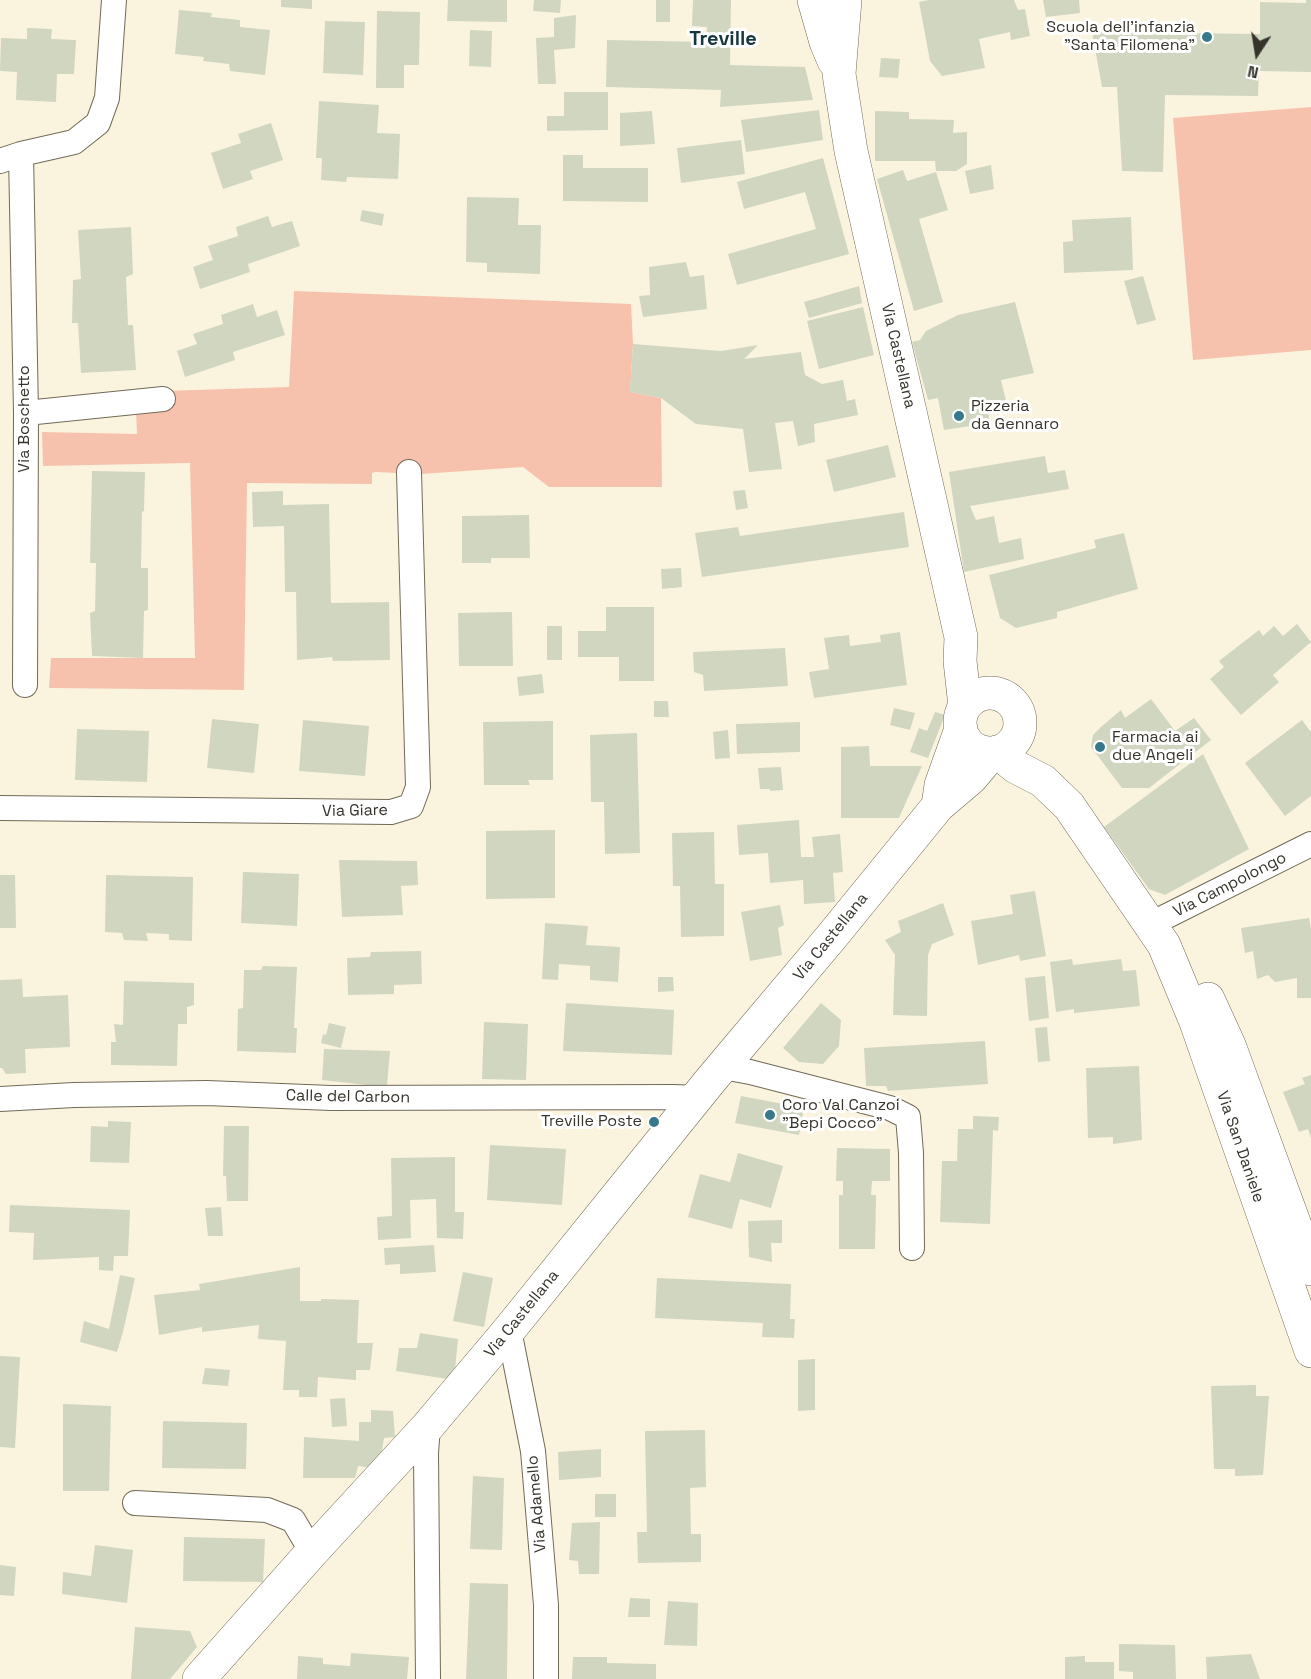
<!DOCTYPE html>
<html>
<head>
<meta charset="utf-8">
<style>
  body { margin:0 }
  #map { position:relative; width:1311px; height:1679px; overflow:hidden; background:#faf4de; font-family:"Space Grotesk",sans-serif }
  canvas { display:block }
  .north { position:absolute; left:1227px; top:24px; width:60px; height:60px; -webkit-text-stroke:4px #fff; paint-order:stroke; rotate:192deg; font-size:16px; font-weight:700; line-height:24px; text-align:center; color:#37342c }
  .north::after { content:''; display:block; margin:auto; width:21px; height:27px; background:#37342c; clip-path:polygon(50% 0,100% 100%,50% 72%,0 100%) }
</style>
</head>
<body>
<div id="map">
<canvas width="1311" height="1679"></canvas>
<div class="north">N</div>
</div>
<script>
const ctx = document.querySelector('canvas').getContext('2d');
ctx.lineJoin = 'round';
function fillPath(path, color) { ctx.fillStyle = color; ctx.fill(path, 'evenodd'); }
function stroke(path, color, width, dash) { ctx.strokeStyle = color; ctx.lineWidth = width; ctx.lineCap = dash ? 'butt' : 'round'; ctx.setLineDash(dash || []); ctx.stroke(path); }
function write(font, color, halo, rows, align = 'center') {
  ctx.font = font + ' "Space Grotesk",sans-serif'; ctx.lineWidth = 6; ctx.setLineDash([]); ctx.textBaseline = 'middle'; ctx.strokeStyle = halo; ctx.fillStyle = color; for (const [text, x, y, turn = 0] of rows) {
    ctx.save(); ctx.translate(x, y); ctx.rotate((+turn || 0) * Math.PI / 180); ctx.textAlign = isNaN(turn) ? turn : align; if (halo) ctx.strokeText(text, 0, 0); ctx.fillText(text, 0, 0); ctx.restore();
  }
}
const green = new Path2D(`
  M 1311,107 L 1311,350 L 1193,360 L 1173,118 Z
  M 294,291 L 631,304 L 633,344 L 630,392 L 661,398 L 662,487 L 549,487 L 523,467 L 421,474 L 375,472 L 372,473 L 372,484 L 247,483 L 244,690 L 49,688 L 51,658 L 195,658 L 190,463 L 43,466 L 42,432 L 137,434 L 136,409 L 164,391 L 289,387 Z`);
const building = new Path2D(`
  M 281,0 L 312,0 L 312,9 L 281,7 Z
  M 448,0 L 507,0 L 507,22 L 447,21 Z
  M 534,0 L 561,0 L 560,13 L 533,11 Z
  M 656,0 L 670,0 L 670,22 L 656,22 Z
  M 693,0 L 731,0 L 730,65 L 805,67 L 813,100 L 720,107 L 721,90 L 606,87 L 607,40 L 706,42 L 707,27 L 692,26 Z
  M 929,0 L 1014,0 L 1018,10 L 1025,9 L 1030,36 L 1011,40 L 1010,32 L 979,39 L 985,68 L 942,76 L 930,61 L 919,2 Z
  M 1043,0 L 1079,0 L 1080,13 L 1046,17 Z
  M 1306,0 L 1311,0 L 1311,72 L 1259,71 L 1258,96 L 1165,95 L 1163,172 L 1122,171 L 1117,87 L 1102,87 L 1092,32 L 1260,34 L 1260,2 L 1306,3 Z
  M 179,10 L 212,13 L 211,17 L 240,20 L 240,27 L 270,30 L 265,75 L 230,71 L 229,64 L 203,61 L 204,57 L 175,54 Z
  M 377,11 L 420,12 L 419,65 L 404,65 L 404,88 L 376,88 Z
  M 576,15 L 575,48 L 554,50 L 556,84 L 538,84 L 536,38 L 554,37 L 554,18 Z
  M 325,21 L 365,22 L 363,75 L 323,73 Z
  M 27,28 L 52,29 L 51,39 L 76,40 L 74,74 L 57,74 L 56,102 L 16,100 L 17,72 L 0,71 L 1,38 L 27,39 Z
  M 470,30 L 492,31 L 491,67 L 469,66 Z
  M 881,58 L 900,59 L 898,78 L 879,77 Z
  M 564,92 L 608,92 L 608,130 L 547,131 L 547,116 L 564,116 Z
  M 319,101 L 379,105 L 377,133 L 400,134 L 398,179 L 347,177 L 346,182 L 321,180 L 322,158 L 316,158 Z
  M 819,110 L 823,140 L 746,152 L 741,120 Z
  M 652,111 L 655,144 L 620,146 L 620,113 Z
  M 875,111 L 909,112 L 909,119 L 954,120 L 953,133 L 967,132 L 967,164 L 956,171 L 936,171 L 935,161 L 875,161 Z
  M 271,123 L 283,160 L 250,171 L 253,179 L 223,189 L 211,153 L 241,143 L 238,134 Z
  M 741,140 L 745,174 L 681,183 L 677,148 Z
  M 563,155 L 583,155 L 583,168 L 648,168 L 648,202 L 563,201 Z
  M 823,158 L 849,254 L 737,285 L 728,254 L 816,229 L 805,192 L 744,209 L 737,182 Z
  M 991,165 L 994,189 L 970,194 L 965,171 Z
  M 903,170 L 907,181 L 936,172 L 948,210 L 919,219 L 943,302 L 914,311 L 877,179 Z
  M 467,197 L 519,198 L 518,225 L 541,225 L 540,274 L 487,272 L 487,263 L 466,262 Z
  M 362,210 L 384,214 L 382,226 L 360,221 Z
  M 268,216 L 272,227 L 292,221 L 300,246 L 248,264 L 250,272 L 200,289 L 193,267 L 213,260 L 208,246 L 238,236 L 236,227 Z
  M 1131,217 L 1133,270 L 1064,273 L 1063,242 L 1073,241 L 1072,220 Z
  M 131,227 L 133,274 L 126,277 L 128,325 L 133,325 L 136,370 L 81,373 L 78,323 L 72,323 L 73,280 L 81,279 L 78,230 Z
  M 686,262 L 690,277 L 704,275 L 707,309 L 643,317 L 639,296 L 650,295 L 649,267 Z
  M 1143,276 L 1156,320 L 1137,325 L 1124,281 Z
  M 859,286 L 862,303 L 809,318 L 804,302 Z
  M 1015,302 L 1034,373 L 1001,380 L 1008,409 L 988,412 L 990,423 L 944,430 L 938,398 L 928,400 L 912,342 L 920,340 L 926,331 L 958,315 Z
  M 253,304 L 257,317 L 277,310 L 285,335 L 233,352 L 235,360 L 185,377 L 177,351 L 197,344 L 193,334 L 223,324 L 221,315 Z
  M 863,307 L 874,355 L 819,369 L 807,321 Z
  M 633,344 L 721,351 L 758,345 L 744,359 L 801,352 L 805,375 L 822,384 L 843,380 L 847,401 L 855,399 L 858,415 L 814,424 L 815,442 L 798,446 L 793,421 L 775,423 L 782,469 L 749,472 L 743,429 L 696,424 L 661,398 L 630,392 Z
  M 888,445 L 896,477 L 834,492 L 826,460 Z
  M 1045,456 L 1048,473 L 1065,470 L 1069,489 L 970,506 L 976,520 L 994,516 L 999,543 L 1021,538 L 1024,559 L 964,572 L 949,472 Z
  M 92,471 L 145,472 L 144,511 L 142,512 L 141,568 L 148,568 L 148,610 L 144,611 L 143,658 L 92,656 L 90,613 L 95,611 L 96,563 L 90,563 Z
  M 745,490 L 748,508 L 736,510 L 733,491 Z
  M 283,491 L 283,505 L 329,504 L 331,603 L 389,602 L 390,660 L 333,661 L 332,657 L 297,660 L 296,592 L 285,592 L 284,526 L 253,527 L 252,492 Z
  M 904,512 L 909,547 L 702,577 L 695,533 L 738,527 L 740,536 Z
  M 529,515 L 530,558 L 491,558 L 491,563 L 462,563 L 462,516 Z
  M 1124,533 L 1138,589 L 1057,612 L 1057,618 L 1016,628 L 1000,618 L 989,575 L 1096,548 L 1094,540 Z
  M 681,568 L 682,587 L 662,589 L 661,569 Z
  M 606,607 L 654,607 L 654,681 L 619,681 L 619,657 L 578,657 L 578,631 L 606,631 Z
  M 512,612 L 513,666 L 459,666 L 458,613 Z
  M 1297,624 L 1311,642 L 1273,675 L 1279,682 L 1241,715 L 1210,679 L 1224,667 L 1219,661 L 1259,630 L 1263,636 L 1274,626 L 1283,636 Z
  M 547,626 L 562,626 L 562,660 L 547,660 Z
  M 900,632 L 907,685 L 814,698 L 809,672 L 829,669 L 824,638 L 849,635 L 850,646 L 881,642 L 880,635 Z
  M 785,648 L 788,686 L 704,691 L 703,675 L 694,672 L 693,652 Z
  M 542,674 L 544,693 L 519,696 L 517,677 Z
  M 1151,699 L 1175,731 L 1194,718 L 1211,740 L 1149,788 L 1122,788 L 1091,747 L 1093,735 L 1101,727 L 1121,710 L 1125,718 Z
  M 654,701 L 668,701 L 669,717 L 654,717 Z
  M 894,708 L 915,713 L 910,730 L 890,725 Z
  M 935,712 L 945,715 L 928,758 L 910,752 L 919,728 L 927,731 Z
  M 212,719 L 259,724 L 254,773 L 207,768 Z
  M 303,720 L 369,726 L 365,776 L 299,771 Z
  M 1302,720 L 1311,732 L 1311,796 L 1285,816 L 1245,763 Z
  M 553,721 L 553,780 L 528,780 L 530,785 L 484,785 L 483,722 Z
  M 800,722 L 800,752 L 737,754 L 736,724 Z
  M 77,729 L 149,731 L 147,782 L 75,780 Z
  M 728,730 L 730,758 L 715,759 L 713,732 Z
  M 637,733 L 640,853 L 605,854 L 604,802 L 591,802 L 590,735 Z
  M 869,746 L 870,766 L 922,766 L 899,818 L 841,818 L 841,747 Z
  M 1203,754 L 1249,849 L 1165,895 L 1149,889 L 1104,827 Z
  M 781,767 L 783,790 L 770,791 L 770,789 L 760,789 L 758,768 Z
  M 799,820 L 801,857 L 814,857 L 812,837 L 840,834 L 843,872 L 833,873 L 835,902 L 804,904 L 803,880 L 770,883 L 768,853 L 739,855 L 737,825 Z
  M 555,830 L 555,898 L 486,899 L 486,831 Z
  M 714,832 L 715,884 L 724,884 L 724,936 L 681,937 L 680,886 L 673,886 L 672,833 Z
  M 339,860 L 417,861 L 418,885 L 401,886 L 403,915 L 342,917 Z
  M 243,872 L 299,874 L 297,926 L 241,923 Z
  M 0,875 L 15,875 L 16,928 L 0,928 Z
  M 106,875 L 193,877 L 192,941 L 169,940 L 169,934 L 146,933 L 148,941 L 124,940 L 122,933 L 105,932 Z
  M 1035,891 L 1046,956 L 1020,961 L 1019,955 L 978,965 L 971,921 L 1013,914 L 1010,895 Z
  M 943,903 L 954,935 L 932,944 L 928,955 L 927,1016 L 893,1015 L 895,955 L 885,940 L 901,932 L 898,921 Z
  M 780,905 L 784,925 L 778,928 L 782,955 L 750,961 L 741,912 Z
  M 1309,918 L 1311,929 L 1311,998 L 1297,998 L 1297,978 L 1275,982 L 1268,975 L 1257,979 L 1253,951 L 1245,953 L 1241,928 Z
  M 545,923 L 588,926 L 586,945 L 620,947 L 618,982 L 590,980 L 590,966 L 559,964 L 558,980 L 542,979 Z
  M 421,951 L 422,984 L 394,985 L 394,994 L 348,995 L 347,958 L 370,957 L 371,952 Z
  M 1072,959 L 1073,965 L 1121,959 L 1123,971 L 1136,970 L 1140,1006 L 1074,1013 L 1074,1009 L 1056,1012 L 1050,962 Z
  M 263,966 L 297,967 L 294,1028 L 297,1028 L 296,1053 L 237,1051 L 238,1009 L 243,1008 L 244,970 L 261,970 Z
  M 1045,976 L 1049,1018 L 1029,1021 L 1025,978 Z
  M 658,977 L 673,977 L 674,991 L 658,992 Z
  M 22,979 L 23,997 L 68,995 L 70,1047 L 25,1049 L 26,1073 L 6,1074 L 2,1068 L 0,1068 L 0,980 Z
  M 124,981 L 194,983 L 194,1005 L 187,1007 L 187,1024 L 178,1024 L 177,1066 L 111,1065 L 111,1042 L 116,1042 L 114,1024 L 123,1025 Z
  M 566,1003 L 674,1010 L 672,1055 L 563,1051 Z
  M 821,1003 L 841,1020 L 839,1046 L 823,1064 L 799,1062 L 783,1048 Z
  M 484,1022 L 528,1024 L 526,1080 L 482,1079 Z
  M 329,1023 L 346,1027 L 341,1048 L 321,1043 L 323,1034 L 326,1035 Z
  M 1047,1027 L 1050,1061 L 1038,1062 L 1035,1028 Z
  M 985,1041 L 988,1084 L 888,1091 L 886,1086 L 866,1086 L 864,1048 Z
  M 324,1049 L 390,1051 L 387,1085 L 367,1085 L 322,1080 Z
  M 1139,1066 L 1142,1140 L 1113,1144 L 1113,1137 L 1088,1138 L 1086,1068 Z
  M 1311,1075 L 1311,1138 L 1308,1129 L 1299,1132 L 1283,1092 L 1305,1084 L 1302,1078 Z
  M 741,1096 L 804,1108 L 799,1135 L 735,1123 Z
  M 973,1116 L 999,1117 L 998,1131 L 993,1130 L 990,1224 L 940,1222 L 942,1161 L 957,1161 L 958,1129 L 973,1129 Z
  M 108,1121 L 131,1122 L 129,1163 L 90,1162 L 91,1126 L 108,1127 Z
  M 224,1126 L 249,1126 L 248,1201 L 227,1201 L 226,1176 L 223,1176 Z
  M 490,1145 L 566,1149 L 562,1205 L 487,1200 Z
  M 837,1148 L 890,1149 L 890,1181 L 872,1181 L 871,1195 L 876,1195 L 875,1249 L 839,1249 L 839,1195 L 843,1195 L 843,1181 L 836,1181 Z
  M 738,1153 L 783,1166 L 771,1208 L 740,1199 L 732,1229 L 688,1217 L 700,1174 L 730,1182 Z
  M 455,1157 L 455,1212 L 464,1212 L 463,1239 L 437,1238 L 436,1199 L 410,1200 L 411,1238 L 378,1240 L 377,1217 L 392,1216 L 391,1158 Z
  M 10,1205 L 130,1210 L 128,1256 L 114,1256 L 113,1271 L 99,1270 L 99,1257 L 33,1260 L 34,1233 L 9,1232 Z
  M 221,1207 L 223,1236 L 208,1236 L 205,1208 Z
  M 782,1220 L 782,1243 L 771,1243 L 772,1262 L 749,1257 L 748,1221 Z
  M 434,1245 L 436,1272 L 400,1274 L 400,1264 L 385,1265 L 384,1248 Z
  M 300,1267 L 300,1301 L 321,1301 L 321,1299 L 359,1300 L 357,1343 L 373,1343 L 370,1370 L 356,1370 L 356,1380 L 318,1377 L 317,1397 L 299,1397 L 299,1390 L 283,1390 L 286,1341 L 258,1339 L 259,1325 L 202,1332 L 202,1327 L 159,1335 L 154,1295 L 200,1290 L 199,1284 Z
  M 463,1272 L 493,1278 L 484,1327 L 453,1321 Z
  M 120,1275 L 135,1278 L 123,1332 L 117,1352 L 80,1342 L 84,1321 L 109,1329 Z
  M 657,1278 L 791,1284 L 790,1319 L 795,1319 L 794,1338 L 762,1337 L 763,1323 L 655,1318 Z
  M 420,1333 L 458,1339 L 454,1380 L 396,1371 L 399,1348 L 417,1348 Z
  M 0,1356 L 20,1357 L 15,1448 L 0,1447 Z
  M 815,1359 L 815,1410 L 798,1411 L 798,1360 Z
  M 205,1368 L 230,1370 L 228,1386 L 202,1384 Z
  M 1256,1385 L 1256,1396 L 1269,1396 L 1263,1475 L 1235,1476 L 1235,1469 L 1214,1469 L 1211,1386 Z
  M 345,1398 L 347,1426 L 332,1427 L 330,1399 Z
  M 63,1404 L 111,1406 L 109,1491 L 63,1491 Z
  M 371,1410 L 393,1411 L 395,1437 L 384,1438 L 379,1469 L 358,1466 L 355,1478 L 303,1478 L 304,1437 L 359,1441 L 359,1422 L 371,1422 Z
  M 163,1421 L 247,1423 L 246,1469 L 162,1468 Z
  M 705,1430 L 706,1487 L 690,1488 L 691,1534 L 701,1534 L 701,1562 L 638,1563 L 637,1532 L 647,1532 L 645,1431 Z
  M 601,1449 L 601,1477 L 559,1480 L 558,1452 Z
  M 473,1476 L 504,1478 L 502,1550 L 470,1549 Z
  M 595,1494 L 616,1494 L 616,1517 L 595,1517 Z
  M 600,1522 L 599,1574 L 579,1574 L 578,1561 L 569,1560 L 572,1523 Z
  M 184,1537 L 265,1539 L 263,1582 L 183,1581 Z
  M 95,1545 L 133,1550 L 127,1603 L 62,1594 L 63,1572 L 91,1576 Z
  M 0,1565 L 16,1567 L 14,1596 L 0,1595 Z
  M 470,1583 L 508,1584 L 507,1679 L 466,1679 Z
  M 630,1598 L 650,1599 L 650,1617 L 628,1617 Z
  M 668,1601 L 698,1603 L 697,1646 L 664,1645 Z
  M 135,1627 L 190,1631 L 197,1647 L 170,1679 L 131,1679 Z
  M 1119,1644 L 1175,1645 L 1176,1679 L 1133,1679 L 1133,1672 L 1119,1671 Z
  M 351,1653 L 409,1657 L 407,1679 L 297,1679 L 298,1656 L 323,1658 L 323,1664 L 350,1666 Z
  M 1251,1654 L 1260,1679 L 1207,1679 L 1206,1657 Z
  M 1085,1656 L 1085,1662 L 1114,1662 L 1114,1679 L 1065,1679 L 1065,1657 Z
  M 573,1657 L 607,1657 L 607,1663 L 656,1664 L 656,1679 L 572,1679 Z`);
const street = new Path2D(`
  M 21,154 L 26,413 L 25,685
  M 0,161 L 21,154 L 74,142 L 98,123 L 107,98 L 114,0
  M 26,413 L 163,399
  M 0,808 L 391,812 L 411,806 L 418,787 L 409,472
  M 1149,925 L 1311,844
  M 723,1067 L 750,1072 L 890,1108 L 908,1117 L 911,1153 L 912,1248
  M 0,1099 L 74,1095 L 207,1093 L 331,1098 L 674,1097 L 696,1098
  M 509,1330 L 533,1451 L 546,1605 L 546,1679
  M 428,1426 L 426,1453 L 428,1679
  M 135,1503 L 267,1510 L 293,1520 L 312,1552`);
const secondary = new Path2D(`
  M 814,0 L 826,42 L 834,61
  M 845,0 L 839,74 L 851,151 L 961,637 L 960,661 L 965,706
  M960 723a30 30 0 1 1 60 0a30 30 0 1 1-60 0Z
  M 997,752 L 1016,767 L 1043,781 L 1069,806 L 1164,945 L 1196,1022 L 1311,1351
  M 938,806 L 941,785 L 961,729
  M 1208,999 L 1229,1045 L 1311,1269
  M 199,1679 L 312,1552 L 428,1426 L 509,1330 L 710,1081 L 833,935 L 938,806 L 971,778 L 992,753`);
const markers = [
  [1207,37,6,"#37798b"],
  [959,416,6,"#37798b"],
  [1100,747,6,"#37798b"],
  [770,1115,6,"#37798b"],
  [654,1122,6,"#37798b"]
];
const poiNames = [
  ["Scuola dell'infanzia",1195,28,"right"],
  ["\"Santa Filomena\"",1195,46,"right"],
  ["Pizzeria",971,407],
  ["da Gennaro",971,425],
  ["Farmacia ai",1112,738],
  ["due Angeli",1112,756],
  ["Coro Val Canzoi",782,1106],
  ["\"Bepi Cocco\"",782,1124],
  ["Treville Poste",642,1122,"right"]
];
const streetNames = [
  ["Via Castellana",898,356,77],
  ["Via Boschetto",25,419,-90],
  ["Via Giare",355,811,-1],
  ["Via Campolongo",1230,885,-27],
  ["Via Castellana",831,937,-51],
  ["Calle del Carbon",348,1097,1],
  ["Via San Daniele",1240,1147,71],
  ["Via Castellana",522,1314,-51],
  ["Via Adamello",537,1504,-95]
];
const quarterNames = [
  ["Treville",723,40]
];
fillPath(green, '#f7c2ad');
fillPath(building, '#d1d6c1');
stroke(street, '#706a58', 26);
stroke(secondary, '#706a58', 34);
stroke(street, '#fff', 24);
stroke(secondary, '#fff', 33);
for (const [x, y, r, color] of markers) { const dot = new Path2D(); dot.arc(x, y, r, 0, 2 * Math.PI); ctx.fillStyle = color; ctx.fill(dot); stroke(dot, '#fff', 2); }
write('16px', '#37342c', '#fff', poiNames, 'left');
write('16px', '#37342c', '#fff', streetNames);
write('bold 20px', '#16363f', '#fff', quarterNames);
</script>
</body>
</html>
